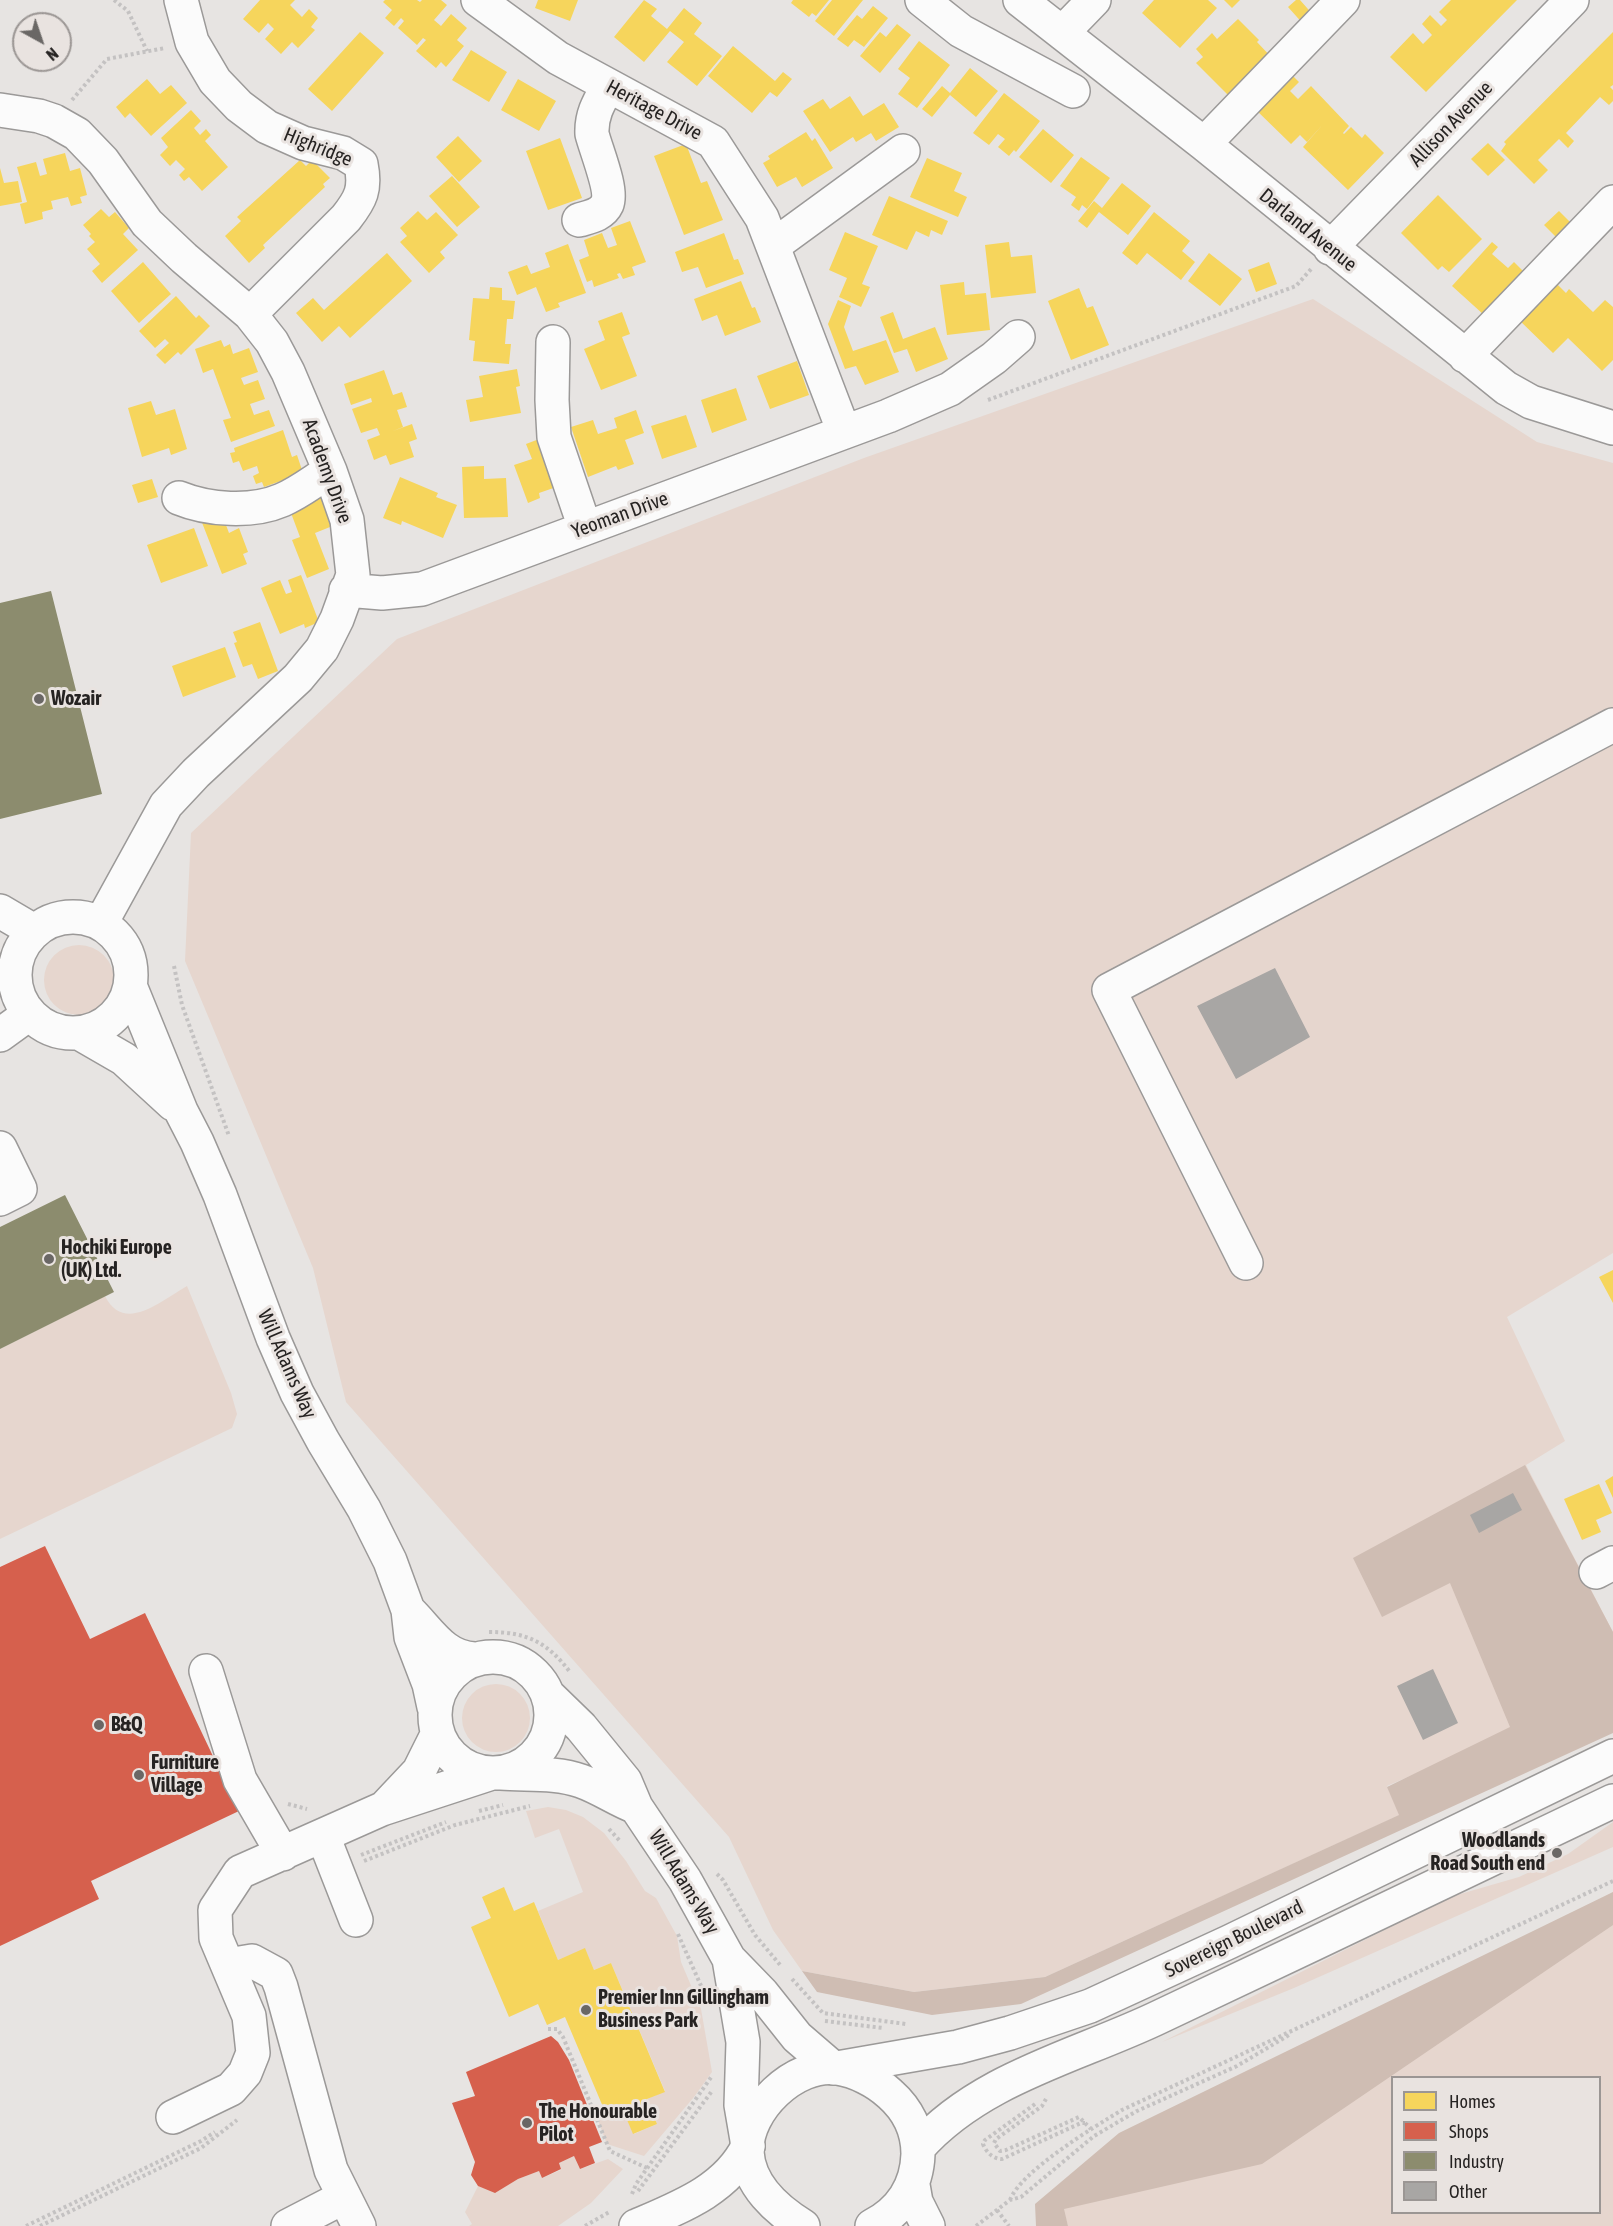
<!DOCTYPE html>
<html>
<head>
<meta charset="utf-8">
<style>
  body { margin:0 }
  #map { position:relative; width:1613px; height:2226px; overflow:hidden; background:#e7e4e2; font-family:"Asap Condensed",sans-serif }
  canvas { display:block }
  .legend { position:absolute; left:1391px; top:2076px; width:210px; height:138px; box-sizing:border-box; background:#e9e3e0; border:2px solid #9b9694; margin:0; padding:8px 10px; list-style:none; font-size:18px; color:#262322 }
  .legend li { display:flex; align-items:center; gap:12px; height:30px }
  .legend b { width:30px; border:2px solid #9b9694 }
  .north { position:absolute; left:12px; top:12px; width:60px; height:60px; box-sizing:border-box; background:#e9e3e0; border:2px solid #9b9694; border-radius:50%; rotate:140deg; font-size:16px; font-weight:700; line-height:24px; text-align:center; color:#262322 }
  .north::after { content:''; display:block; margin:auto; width:21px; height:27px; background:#6a6765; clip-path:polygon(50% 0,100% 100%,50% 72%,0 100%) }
</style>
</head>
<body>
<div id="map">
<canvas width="1613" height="2226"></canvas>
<ul class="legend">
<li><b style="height:16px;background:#f6d55c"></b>Homes</li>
<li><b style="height:16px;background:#d6604d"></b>Shops</li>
<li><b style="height:16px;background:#8c8c6e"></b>Industry</li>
<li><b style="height:16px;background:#a8a6a4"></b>Other</li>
</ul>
<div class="north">N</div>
</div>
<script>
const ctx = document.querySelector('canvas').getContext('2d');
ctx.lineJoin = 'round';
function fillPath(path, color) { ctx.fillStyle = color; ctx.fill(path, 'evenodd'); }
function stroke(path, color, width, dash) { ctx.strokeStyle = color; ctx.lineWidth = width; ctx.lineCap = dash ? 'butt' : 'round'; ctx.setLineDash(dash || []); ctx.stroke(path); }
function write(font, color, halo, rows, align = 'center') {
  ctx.font = font + ' "Asap Condensed",sans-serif'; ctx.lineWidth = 6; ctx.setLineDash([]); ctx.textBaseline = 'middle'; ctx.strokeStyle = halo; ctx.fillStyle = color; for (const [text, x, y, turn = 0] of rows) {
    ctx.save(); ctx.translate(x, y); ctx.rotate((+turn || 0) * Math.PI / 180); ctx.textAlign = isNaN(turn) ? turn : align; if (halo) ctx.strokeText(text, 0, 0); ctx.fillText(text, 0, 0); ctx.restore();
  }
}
const green = new Path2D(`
  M 1313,299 L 1537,442 L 1613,463 L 1613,1253 L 1507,1317 L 1565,1441 L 1526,1465 L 1613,1632 L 1613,1689 L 1387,1786 L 1400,1815 L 1045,1977 L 914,1992 L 802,1971 L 773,1930 L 729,1837 L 346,1402 L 313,1268 L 185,961 L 191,833 L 397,639 L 864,458 Z
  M44 980a35 35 0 1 1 70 0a35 35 0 1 1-70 0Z
  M 187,1286 L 231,1393 L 237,1414 L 232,1428 L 0,1539 L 0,1349 L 105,1296 C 124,1334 161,1301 187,1286 Z
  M462 1718a34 34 0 1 1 68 0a34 34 0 1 1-68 0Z
  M 548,1807 L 566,1810 L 583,1817 L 604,1833 L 626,1861 L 645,1891 L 656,1898 L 677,1936 L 681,1962 L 701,2009 L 712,2072 L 694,2097 L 644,2156 L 607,2144 L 597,2118 L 622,2108 L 634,2134 L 657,2124 L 647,2099 L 665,2091 L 611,1963 L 594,1970 L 585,1949 L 558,1960 L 538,1911 L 583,1892 L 559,1829 L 535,1838 L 526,1811 Z
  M 1613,1822 L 1613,1847 L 1294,1988 L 1162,2042 L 1450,1897 L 1519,1877 L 1568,1854 Z
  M 1613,1892 L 1613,2226 L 1068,2226 L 1063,2209 ZM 1392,2078 L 1600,2078 L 1600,2212 L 1392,2212 Z
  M 574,2156 L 580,2169 L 608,2159 L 623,2169 L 591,2203 L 558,2226 L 469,2226 L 472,2224 L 465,2212 L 478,2186 L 495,2192 L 518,2179 L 539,2171 L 542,2178 L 561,2170 L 559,2163 Z`);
const forest = new Path2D(`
  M 1525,1465 L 1613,1632 L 1613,1733 L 1021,2004 L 932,2015 L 817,1992 L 802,1971 L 914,1992 L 1045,1977 L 1399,1815 L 1387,1787 L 1510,1727 L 1450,1583 L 1382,1617 L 1353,1558 Z
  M 1613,1892 L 1613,1925 L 1262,2164 L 1064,2209 L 1068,2226 L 1036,2226 L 1035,2204 L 1119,2133 Z`);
const homes = new Path2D(`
  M 260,0 L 295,0 L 290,5 L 302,17 L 309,9 L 318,18 L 311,27 L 315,30 L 298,48 L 292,42 L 281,54 L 265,39 L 274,29 L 268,23 L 259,33 L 243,19 Z
  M 385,0 L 417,0 L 420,2 L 422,0 L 441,0 L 447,5 L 434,20 L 441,26 L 451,14 L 467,28 L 457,40 L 464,46 L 446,67 L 441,62 L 436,68 L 416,51 L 426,40 L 423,38 L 417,45 L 398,28 L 404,21 L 401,18 L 394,26 L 385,18 L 392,10 L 383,2 Z
  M 538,0 L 578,0 L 570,21 L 535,8 Z
  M 644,0 L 657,9 L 651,16 L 667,29 L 684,8 L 702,23 L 694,34 L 722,56 L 697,86 L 667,62 L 684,42 L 670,31 L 644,62 L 614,37 Z
  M 793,0 L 829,0 L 816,16 L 812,13 L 809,17 L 791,3 Z
  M 832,0 L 863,0 L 834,36 L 815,21 Z
  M 1154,0 L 1208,0 L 1217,8 L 1180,48 L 1142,13 Z
  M 1224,0 L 1240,0 L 1232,8 Z
  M 1296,0 L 1300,0 L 1315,17 L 1305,26 L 1288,7 Z
  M 1451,0 L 1517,0 L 1426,92 L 1390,57 L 1413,33 L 1423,44 L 1432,35 L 1422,24 L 1430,15 L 1441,26 L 1447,20 L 1439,12 Z
  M 873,6 L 888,18 L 864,47 L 854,40 L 848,47 L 837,39 L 857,15 L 862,19 Z
  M 1238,19 L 1259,40 L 1257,42 L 1274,60 L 1233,100 L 1196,63 L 1203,57 L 1196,49 L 1212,33 L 1217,39 Z
  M 897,24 L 911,35 L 880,73 L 860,56 L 880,32 L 886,37 Z
  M 360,32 L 384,53 L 332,111 L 308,89 Z
  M 1613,32 L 1613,85 L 1610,87 L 1613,90 L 1613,101 L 1609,105 L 1600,97 L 1566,133 L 1574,141 L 1568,148 L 1559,139 L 1538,160 L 1548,170 L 1534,184 L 1501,151 L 1506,144 L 1504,142 Z
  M 919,41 L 950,65 L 917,108 L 898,94 L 910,78 L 898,69 Z
  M 733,46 L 775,81 L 783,72 L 792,79 L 777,97 L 770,92 L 752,113 L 708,76 Z
  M 471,50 L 507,72 L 489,102 L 452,80 Z
  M 970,68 L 998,91 L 976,117 L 950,95 L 932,117 L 922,109 L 942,86 L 950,93 Z
  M 1288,71 L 1299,82 L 1290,91 L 1298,99 L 1311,86 L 1349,126 L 1343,133 L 1344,134 L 1351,127 L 1362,138 L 1365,134 L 1384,153 L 1348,190 L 1303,147 L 1324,123 L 1307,142 L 1300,135 L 1291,144 L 1253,107 Z
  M 147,79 L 160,94 L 171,85 L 187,103 L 151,136 L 130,113 L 125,118 L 116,107 Z
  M 518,79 L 556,101 L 539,131 L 501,110 Z
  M 1004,93 L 1040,121 L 1016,152 L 1014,150 L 1009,156 L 998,147 L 1005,139 L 998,134 L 989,145 L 973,133 Z
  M 850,96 L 863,116 L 884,103 L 899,127 L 876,141 L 871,133 L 856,142 L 853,137 L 830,152 L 803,111 L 823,99 L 830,109 Z
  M 191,110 L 201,121 L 194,128 L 200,135 L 206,129 L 211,135 L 205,141 L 228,167 L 202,191 L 189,177 L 184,181 L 179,175 L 185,169 L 176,160 L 170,166 L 160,155 L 168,147 L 161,138 Z
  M 1043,129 L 1074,155 L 1051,183 L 1019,157 Z
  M 806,132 L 812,141 L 815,138 L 833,168 L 802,187 L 796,177 L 777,187 L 763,163 L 770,159 L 768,156 Z
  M 458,136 L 482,161 L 459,182 L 436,157 Z
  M 560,138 L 582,198 L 548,210 L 526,151 Z
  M 1488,143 L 1505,160 L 1488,176 L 1471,159 Z
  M 686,144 L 701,183 L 707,181 L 723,220 L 684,235 L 654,156 Z
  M 65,153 L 70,171 L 80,168 L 87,195 L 80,197 L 82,203 L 71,206 L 68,197 L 51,201 L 53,209 L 42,212 L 43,219 L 25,224 L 20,204 L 27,202 L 17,167 L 36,162 L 40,176 L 47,174 L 43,159 Z
  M 1081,157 L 1110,178 L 1087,209 L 1082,205 L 1079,211 L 1071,205 L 1076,197 L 1060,186 Z
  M 927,158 L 962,173 L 954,191 L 967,197 L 958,217 L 910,197 Z
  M 300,160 L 306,166 L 312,160 L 330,178 L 323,184 L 325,187 L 263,245 L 265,248 L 249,263 L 225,236 L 241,221 L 237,217 Z
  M 0,168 L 4,183 L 18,181 L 22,202 L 0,206 Z
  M 452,176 L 480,207 L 457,227 L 429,196 Z
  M 1122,183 L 1151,206 L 1128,235 L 1099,212 L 1087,228 L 1078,221 L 1094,201 L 1102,208 Z
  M 1438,195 L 1482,239 L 1449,272 L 1442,266 L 1438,270 L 1401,233 Z
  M 889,196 L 948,221 L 942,235 L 931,230 L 929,237 L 916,231 L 907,250 L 872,235 Z
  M 101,209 L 109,217 L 115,212 L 129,228 L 123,234 L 138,250 L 102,283 L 92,271 L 100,264 L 87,249 L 95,242 L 89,236 L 91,234 L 83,225 Z
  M 418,211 L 427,220 L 436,212 L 458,235 L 440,252 L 445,258 L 429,273 L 400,242 L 407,236 L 400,228 Z
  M 1559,211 L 1575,227 L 1561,242 L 1544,225 Z
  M 1154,212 L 1190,241 L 1182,251 L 1195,262 L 1181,280 L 1147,253 L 1137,265 L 1122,253 Z
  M 630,221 L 646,262 L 632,267 L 635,275 L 623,279 L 620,273 L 617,274 L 619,278 L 594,287 L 592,280 L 587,282 L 579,260 L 589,256 L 584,240 L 602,233 L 608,248 L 617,245 L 611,228 Z
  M 845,232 L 878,246 L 862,284 L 870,287 L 861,307 L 839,297 L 847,278 L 829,270 Z
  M 724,233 L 734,260 L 738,259 L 744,274 L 706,288 L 698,267 L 682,272 L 675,252 Z
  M 1009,242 L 1011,257 L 1032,255 L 1036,293 L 991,298 L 985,245 Z
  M 1492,242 L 1498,247 L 1492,254 L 1508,268 L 1514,262 L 1533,281 L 1494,324 L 1452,286 Z
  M 568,244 L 586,293 L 558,303 L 560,307 L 546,312 L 536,287 L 517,295 L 508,272 L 527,265 L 531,274 L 550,267 L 545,253 Z
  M 387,253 L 412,281 L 350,338 L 339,326 L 322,342 L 296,313 L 313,298 L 324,310 Z
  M 1209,253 L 1242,279 L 1220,306 L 1188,281 Z
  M 143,262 L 171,294 L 139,323 L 111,291 Z
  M 1269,262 L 1277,284 L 1256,292 L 1248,270 Z
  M 741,281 L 752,308 L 755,307 L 761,322 L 725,336 L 717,315 L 702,321 L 694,299 Z
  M 1554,281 L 1566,293 L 1569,289 L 1593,312 L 1605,300 L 1613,307 L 1613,360 L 1602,371 L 1568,338 L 1553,353 L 1517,318 Z
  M 964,282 L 965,295 L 986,293 L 990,330 L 947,335 L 940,285 Z
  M 490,287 L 502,288 L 502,300 L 515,301 L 513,319 L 507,319 L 505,344 L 511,344 L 509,364 L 473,361 L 475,341 L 469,340 L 473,298 L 489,299 Z
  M 1079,288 L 1087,308 L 1093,306 L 1109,345 L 1071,360 L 1048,301 Z
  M 176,296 L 196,318 L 199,315 L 210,326 L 181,355 L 178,352 L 165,364 L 156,355 L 169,343 L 165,339 L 155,348 L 139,331 Z
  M 838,300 L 851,306 L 844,327 L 853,351 L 886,340 L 899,372 L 865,385 L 856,366 L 845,369 L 828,324 Z
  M 622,312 L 630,334 L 622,337 L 637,376 L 601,390 L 584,349 L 605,340 L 598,321 Z
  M 893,312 L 903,339 L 935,327 L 948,359 L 916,372 L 907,349 L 894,353 L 880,317 Z
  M 221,340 L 224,347 L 230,344 L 233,354 L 249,348 L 258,372 L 241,378 L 244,385 L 258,380 L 265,399 L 250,404 L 254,415 L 269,410 L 275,426 L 231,442 L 223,420 L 231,418 L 213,369 L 203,373 L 195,349 Z
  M 797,361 L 809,395 L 770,409 L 757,376 Z
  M 517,369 L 520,386 L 516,387 L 521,413 L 470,422 L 466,400 L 483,397 L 479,376 Z
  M 384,370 L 393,395 L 402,392 L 407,407 L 397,410 L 403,427 L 393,431 L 412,424 L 417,439 L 409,442 L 414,457 L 390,465 L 386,455 L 374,460 L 367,440 L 380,435 L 377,428 L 361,433 L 352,409 L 372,402 L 371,398 L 351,405 L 344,384 Z
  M 736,388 L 747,420 L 712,433 L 701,400 Z
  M 151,401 L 156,415 L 175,409 L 187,449 L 171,455 L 169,448 L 142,457 L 128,408 Z
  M 636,410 L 644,433 L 625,440 L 634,464 L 618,470 L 616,466 L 588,477 L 571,427 L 593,420 L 598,434 L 617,428 L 614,418 Z
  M 686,415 L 697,447 L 662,459 L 651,426 Z
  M 283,430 L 292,457 L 297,455 L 303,473 L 264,487 L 262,482 L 256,484 L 253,476 L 259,473 L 257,466 L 243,471 L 239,461 L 233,463 L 230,453 L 235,452 L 234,448 Z
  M 547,436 L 565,484 L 539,493 L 540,498 L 528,503 L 514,465 L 532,459 L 526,444 Z
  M 484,466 L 484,479 L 506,478 L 508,517 L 464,518 L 462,467 Z
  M 400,477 L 438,493 L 436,497 L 457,505 L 443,538 L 402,521 L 401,525 L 383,518 Z
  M 152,479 L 158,497 L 138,503 L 132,485 Z
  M 321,492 L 335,525 L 315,533 L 329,569 L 307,578 L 292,540 L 300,537 L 288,505 Z
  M 221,512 L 229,533 L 239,528 L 248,552 L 243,554 L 247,564 L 222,574 L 201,520 Z
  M 194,528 L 208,566 L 161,583 L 147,545 Z
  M 301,575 L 319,622 L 305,628 L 304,624 L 280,634 L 261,588 L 280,580 L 286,594 L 292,592 L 288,580 Z
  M 260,622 L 278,671 L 258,679 L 252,664 L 243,667 L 234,643 L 237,642 L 233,632 Z
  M 225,647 L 236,677 L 183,697 L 172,666 Z
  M 1613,1270 L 1613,1303 L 1599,1277 Z
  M 1613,1476 L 1613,1498 L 1605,1481 Z
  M 1599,1484 L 1612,1513 L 1596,1520 L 1601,1532 L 1582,1540 L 1564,1499 Z
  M 504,1887 L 514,1911 L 534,1902 L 558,1960 L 585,1948 L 594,1970 L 611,1963 L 665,2092 L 647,2099 L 657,2124 L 633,2134 L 622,2108 L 606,2114 L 565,2017 L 547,2025 L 538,2004 L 509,2017 L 471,1927 L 491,1918 L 482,1897 Z`);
const shops = new Path2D(`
  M 45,1546 L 90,1639 L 145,1613 L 239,1811 L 91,1881 L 99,1899 L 0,1946 L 0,1567 Z
  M 551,2036 L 558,2042 L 569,2060 L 602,2142 L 589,2147 L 595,2163 L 580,2169 L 574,2156 L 559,2163 L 561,2169 L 542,2178 L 539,2171 L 518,2179 L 495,2193 L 478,2186 L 471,2175 L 475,2162 L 452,2103 L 475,2096 L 466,2072 Z`);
const industry = new Path2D(`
  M 51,591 L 102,794 L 0,819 L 0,603 Z
  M 65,1195 L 114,1292 L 0,1349 L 0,1227 Z`);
const building = new Path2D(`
  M 1275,968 L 1310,1037 L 1236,1079 L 1197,1006 Z
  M 1513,1493 L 1522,1510 L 1479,1533 L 1470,1515 Z
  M 1433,1669 L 1458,1723 L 1423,1740 L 1397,1686 Z`);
const path = new Path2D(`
  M 114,0 L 128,11 L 147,51
  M 72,100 L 107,59 L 165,48
  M 988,400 L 1296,286 L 1312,268
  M 174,966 L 182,1005 L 229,1136
  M 489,1632 C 527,1632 547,1642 570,1672
  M 288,1804 L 307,1809
  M 479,1811 L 503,1805
  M 609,1829 L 620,1841
  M 361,1855 L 446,1822
  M 364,1861 L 455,1825 L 530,1806
  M 717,1874 L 723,1880 L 755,1935 L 781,1966
  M 678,1934 L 702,1988
  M 792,1979 L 823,2013 L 906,2024
  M 825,2021 L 883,2028
  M 548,2029 L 557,2029 L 563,2037 L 610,2151 L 647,2168
  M 1046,2099 L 1042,2106 L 996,2139 L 994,2143 L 1000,2151 L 1006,2150 L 1079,2117 L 1091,2129
  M 1035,2104 L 985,2140 L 983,2144 C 986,2152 993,2159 1002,2159 L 1081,2123 L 1085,2123
  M 638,2191 L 712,2091
  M 632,2194 L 636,2184 L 712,2076
  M 1010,2200 C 1021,2171 1094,2127 1122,2110 L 1613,1881
  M 997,2210 L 1009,2226
  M 26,2226 L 201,2141 L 215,2132
  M 40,2226 L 201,2148 L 237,2120
  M 585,2226 L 611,2211
  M 976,2226 L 1010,2200 L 1021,2197 L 1094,2136 L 1137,2111 L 1237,2066 L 1289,2035`);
const minor = new Path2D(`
  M 181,0 L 192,42 L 215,81 L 239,106 L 267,127 L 303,143 L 343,153 L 361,164 C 366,189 361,199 346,218 L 250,314
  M 478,0 L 558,58 L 713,142 L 762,218 L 844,432
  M 922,0 L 961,31 L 1073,91
  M 1020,0 L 1204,144 L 1506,388 L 1531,402 L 1613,428
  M 1062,33 L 1094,0
  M 0,110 L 39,116 L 54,121 L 77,134 L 103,161 L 147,223 L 184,258 L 250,314 L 272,342 L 288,372 L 330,471 L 347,520 L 353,575 L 337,619 L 322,649 L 298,678 L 196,773 L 166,805 L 101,923
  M 1204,144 L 1343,0
  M 579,220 C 589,217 602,215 607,204 C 613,190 596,150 592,134 C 591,115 599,102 608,86
  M 773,246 L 903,151
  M 1330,248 L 1572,0
  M 553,342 L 552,400 L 554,437 L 585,528
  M 1465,356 L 1613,202
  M 179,498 C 208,510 252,513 282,500 C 299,493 315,480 330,471
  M 346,590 L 382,593 L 422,589 L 888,416 L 950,389 L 994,358 L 1018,337
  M 0,911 L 34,931
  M15 975a58 58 0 1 1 116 0a58 58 0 1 1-116 0Z
  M 131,988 L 181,1111 L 197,1142 L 220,1195 L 273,1338 L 297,1393 L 323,1441 L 364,1509 L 390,1561 L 408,1610 L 411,1637 L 429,1684 L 434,1707
  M 79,1033 L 124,1059 L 173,1104
  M 0,1035 L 29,1014
  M 0,1148 L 20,1189 L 0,1199
  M 1246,1263 L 1109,990 L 1613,725
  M 1596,1572 L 1613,1563
  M 408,1610 C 429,1630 443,1658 475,1659
  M435 1715a58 58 0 1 1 116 0a58 58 0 1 1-116 0Z
  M 206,1671 L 240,1780 L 283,1854
  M 547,1694 L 581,1727 L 625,1781 L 636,1807 L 685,1880 L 729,1959 L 762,1993 L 797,2037 L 833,2068
  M 501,1773 C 527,1775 556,1772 581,1781 C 601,1788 617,1800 636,1807
  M 386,1806 L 419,1771 L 437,1735
  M 323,1836 L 356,1920
  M 729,1959 L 743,2042 L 741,2105 L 748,2146
  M 228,1965 L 252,1961 L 276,1974 L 281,1987 L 331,2170 L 359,2226
  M 173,2117 L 231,2089 L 245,2073 L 253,2053 L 249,2016 L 216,1938 L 215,1910 L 240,1872 L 382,1809 L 492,1773
  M 288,2226 L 344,2197`);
const major = new Path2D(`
  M 837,2068 L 958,2047 L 1010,2033 L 1090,2006 L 1229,1942 L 1613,1756
  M 918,2148 C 979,2079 1074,2057 1155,2019 C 1308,1947 1460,1874 1613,1801
  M 913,2185 L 916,2202 L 928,2226
  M 636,2226 C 678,2208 727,2190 748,2146
  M 803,2226 C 777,2210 749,2185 747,2152 C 745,2110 795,2062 837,2068 C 856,2071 876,2081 890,2094 C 907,2109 918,2130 918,2154 C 917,2186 901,2211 872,2226`);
const markers = [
  [39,699,6,"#6a6765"],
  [49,1259,6,"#6a6765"],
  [99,1725,6,"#6a6765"],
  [139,1775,6,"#6a6765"],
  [1557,1853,6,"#6a6765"],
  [586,2010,6,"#6a6765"],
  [527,2123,6,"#6a6765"]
];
const streetNames = [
  ["Heritage Drive",654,110,28],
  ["Allison Avenue",1451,124,-46],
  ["Highridge",318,147,22],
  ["Darland Avenue",1308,230,39],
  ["Academy Drive",327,471,70],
  ["Yeoman Drive",620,515,-20],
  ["Will Adams Way",287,1364,66],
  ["Will Adams Way",684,1882,59],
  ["Sovereign Boulevard",1234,1939,-26]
];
const poiNames = [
  ["Wozair",51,699],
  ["Hochiki Europe",61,1248],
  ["(UK) Ltd.",61,1271],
  ["B&Q",111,1725],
  ["Furniture",151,1763],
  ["Village",151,1786],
  ["Woodlands",1545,1841,"right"],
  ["Road South end",1545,1864,"right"],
  ["Premier Inn Gillingham",598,1998],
  ["Business Park",598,2021],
  ["The Honourable",539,2112],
  ["Pilot",539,2135]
];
fillPath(green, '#e6d6ce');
fillPath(forest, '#cfbdb3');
fillPath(homes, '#f6d55c');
fillPath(shops, '#d6604d');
fillPath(industry, '#8c8c6e');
fillPath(building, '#a8a6a4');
stroke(minor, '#9b9998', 36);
stroke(major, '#9b9998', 36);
stroke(path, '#c4c2c2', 4, [3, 3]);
stroke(minor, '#fbfbfb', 33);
stroke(major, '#fbfbfb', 33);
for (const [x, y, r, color] of markers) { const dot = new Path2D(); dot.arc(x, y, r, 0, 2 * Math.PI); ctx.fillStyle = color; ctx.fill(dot); stroke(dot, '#e9e3e0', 2); }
write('20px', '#262322', '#e9e3e0', streetNames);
write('bold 20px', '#262322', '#e9e3e0', poiNames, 'left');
</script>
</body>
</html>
